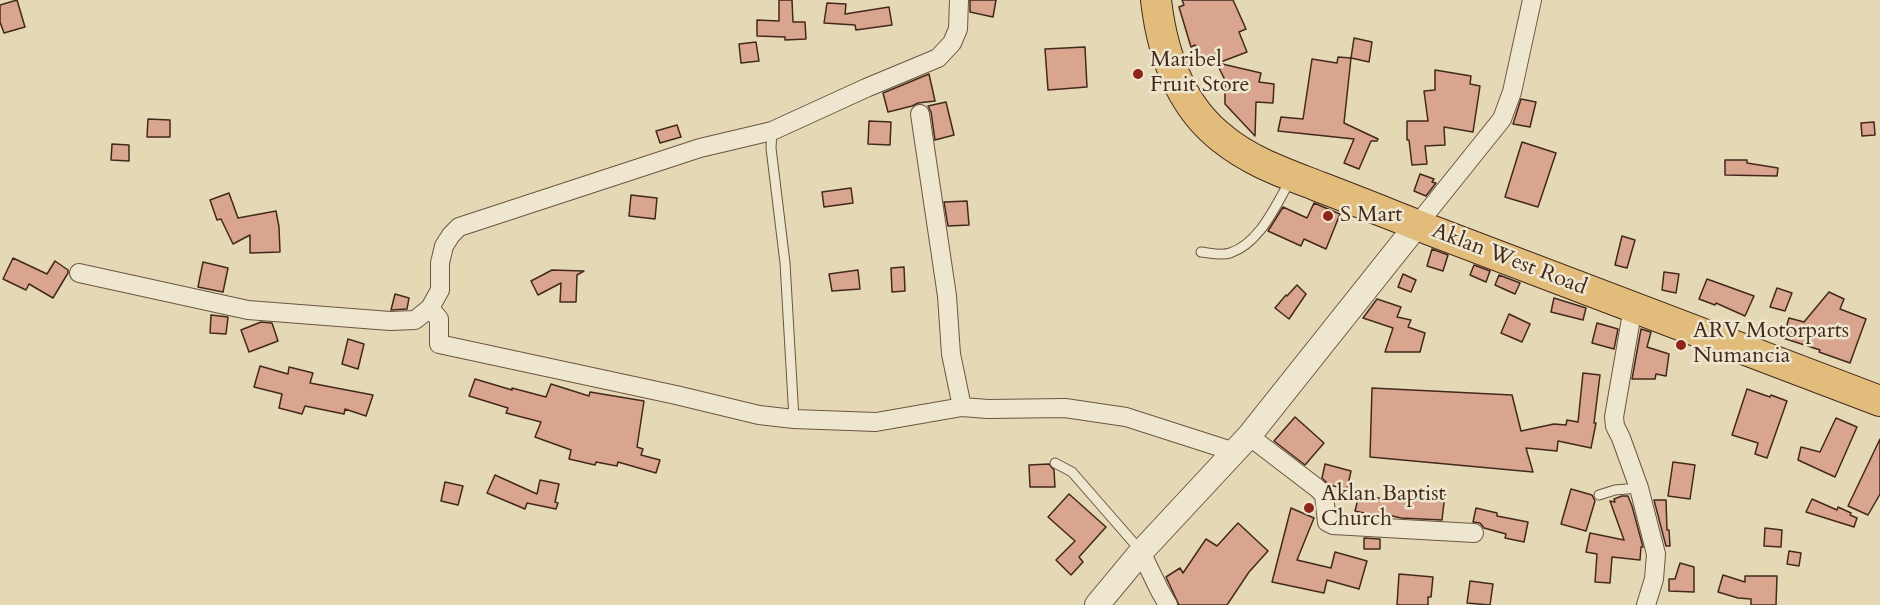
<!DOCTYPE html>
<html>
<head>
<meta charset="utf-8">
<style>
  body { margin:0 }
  canvas { display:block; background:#e5d8b5 }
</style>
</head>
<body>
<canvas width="1880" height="605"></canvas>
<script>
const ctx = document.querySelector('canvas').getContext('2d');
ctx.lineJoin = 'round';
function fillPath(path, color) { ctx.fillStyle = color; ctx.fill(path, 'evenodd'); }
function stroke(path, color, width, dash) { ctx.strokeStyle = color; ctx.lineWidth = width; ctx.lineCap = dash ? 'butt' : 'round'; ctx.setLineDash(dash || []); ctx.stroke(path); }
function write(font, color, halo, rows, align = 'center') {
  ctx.font = font + ' Cardo,serif'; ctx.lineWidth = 5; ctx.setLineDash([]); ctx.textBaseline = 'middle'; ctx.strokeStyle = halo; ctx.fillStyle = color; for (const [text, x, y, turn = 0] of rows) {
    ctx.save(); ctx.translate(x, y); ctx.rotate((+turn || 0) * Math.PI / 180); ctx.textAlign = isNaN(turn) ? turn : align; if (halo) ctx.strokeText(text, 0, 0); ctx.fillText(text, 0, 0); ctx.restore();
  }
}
const building = new Path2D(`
  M 17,0 L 25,27 L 4,33 L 0,22 L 0,5 Z
  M 779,0 L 792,0 L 793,22 L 805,22 L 806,39 L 785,40 L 785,37 L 757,36 L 757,20 L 779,21 Z
  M 970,0 L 996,0 L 993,17 L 970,12 Z
  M 1182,0 L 1233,0 L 1246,29 L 1239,32 L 1247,52 L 1218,63 L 1261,73 L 1259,82 L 1274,84 L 1273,103 L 1256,102 L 1255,136 L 1225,104 L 1225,80 L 1214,58 L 1205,63 L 1195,45 L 1191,47 L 1179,7 L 1184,5 Z
  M 827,3 L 846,4 L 845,14 L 889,7 L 892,25 L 856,30 L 855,25 L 824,23 Z
  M 1354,38 L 1372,42 L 1369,62 L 1351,58 Z
  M 756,42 L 759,61 L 741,63 L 739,44 Z
  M 1085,47 L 1087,87 L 1048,90 L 1045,49 Z
  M 1338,57 L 1351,58 L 1344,123 L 1378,139 L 1377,141 L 1371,141 L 1359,169 L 1344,163 L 1354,139 L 1278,131 L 1281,117 L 1303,119 L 1312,59 L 1337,63 Z
  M 1435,70 L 1471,76 L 1470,84 L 1480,86 L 1473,132 L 1444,127 L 1445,145 L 1425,146 L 1427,164 L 1412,165 L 1409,140 L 1407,140 L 1407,121 L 1428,121 L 1424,91 L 1435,90 Z
  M 929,74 L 935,101 L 918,103 L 912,106 L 888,112 L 883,93 Z
  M 1521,99 L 1536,102 L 1530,127 L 1513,124 Z
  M 946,102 L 954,135 L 935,140 L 931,112 L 928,106 Z
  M 148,119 L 170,120 L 170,137 L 147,137 Z
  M 869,121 L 891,122 L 890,145 L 868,144 Z
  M 1874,122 L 1875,135 L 1862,136 L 1861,123 Z
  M 677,125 L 681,137 L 660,143 L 656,131 Z
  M 1522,142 L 1556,153 L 1538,207 L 1505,197 Z
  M 112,144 L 129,145 L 129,161 L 111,160 Z
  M 1725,160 L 1747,160 L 1747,163 L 1778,168 L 1777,176 L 1725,175 Z
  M 1420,174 L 1434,179 L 1432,182 L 1436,183 L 1426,196 L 1414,191 Z
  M 851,188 L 853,203 L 824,207 L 822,192 Z
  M 229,193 L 238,218 L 276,211 L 279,227 L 280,252 L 250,253 L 250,235 L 233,244 L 221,219 L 217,220 L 210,200 Z
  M 631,195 L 657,198 L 655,219 L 629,216 Z
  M 967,201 L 969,225 L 948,226 L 944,202 Z
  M 1314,203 L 1340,214 L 1326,249 L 1304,239 L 1301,246 L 1268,231 L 1283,207 L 1307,218 Z
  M 1622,236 L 1635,240 L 1627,268 L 1615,265 Z
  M 1432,249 L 1448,255 L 1443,271 L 1427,266 Z
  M 13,258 L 47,274 L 55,261 L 68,270 L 68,273 L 53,298 L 29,284 L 26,290 L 3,279 Z
  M 203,262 L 228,268 L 223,292 L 198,287 Z
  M 1474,265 L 1490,271 L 1486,282 L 1470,275 Z
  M 904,267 L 905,291 L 892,292 L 891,268 Z
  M 552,270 L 584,271 L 577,275 L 576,302 L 560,302 L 561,283 L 538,295 L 531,281 Z
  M 858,270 L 860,289 L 832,291 L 829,274 Z
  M 1664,272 L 1679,274 L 1676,293 L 1662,290 Z
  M 1403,274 L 1416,280 L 1411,292 L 1398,287 Z
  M 1499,275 L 1520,283 L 1515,294 L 1495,285 Z
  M 1707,279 L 1754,296 L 1745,316 L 1716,303 L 1715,305 L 1699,299 Z
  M 1297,285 L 1306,294 L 1289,319 L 1275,308 L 1286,295 L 1287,296 Z
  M 1777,288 L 1792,293 L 1785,311 L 1770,307 Z
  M 1829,292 L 1844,299 L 1840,309 L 1866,319 L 1850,363 L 1819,352 L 1820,350 L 1783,338 L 1789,318 L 1804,322 Z
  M 395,294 L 409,298 L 407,309 L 391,310 Z
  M 1554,298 L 1586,308 L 1583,320 L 1551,312 Z
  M 1377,299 L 1401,307 L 1397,317 L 1411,320 L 1408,327 L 1425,333 L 1420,352 L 1385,352 L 1393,328 L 1363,318 Z
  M 1509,314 L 1530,324 L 1522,342 L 1501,333 Z
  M 211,315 L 228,317 L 226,334 L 210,333 Z
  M 261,322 L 272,323 L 278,341 L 249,352 L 241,330 Z
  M 1597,323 L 1618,329 L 1614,349 L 1592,343 Z
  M 1641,329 L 1651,332 L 1647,347 L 1669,354 L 1666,376 L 1656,374 L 1655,379 L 1632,379 Z
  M 348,339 L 364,344 L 358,369 L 342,364 Z
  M 260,366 L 288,374 L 289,367 L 313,373 L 310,383 L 373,395 L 366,416 L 345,409 L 344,414 L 305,406 L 302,414 L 279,408 L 282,394 L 254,387 Z
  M 1583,373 L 1600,375 L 1594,423 L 1596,423 L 1591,448 L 1558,441 L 1557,451 L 1526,448 L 1533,472 L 1370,457 L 1372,388 L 1512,395 L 1521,431 L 1554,424 L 1566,425 L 1567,420 L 1578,422 Z
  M 475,379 L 512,390 L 512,388 L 546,397 L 551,384 L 589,396 L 590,392 L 644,401 L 637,447 L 643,449 L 641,455 L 660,460 L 656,473 L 618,462 L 617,466 L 596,462 L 595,465 L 569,459 L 571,450 L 535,437 L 541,422 L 506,413 L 508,408 L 469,396 Z
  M 1747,389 L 1770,397 L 1771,395 L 1787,401 L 1767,458 L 1755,454 L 1758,443 L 1732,435 Z
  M 1295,417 L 1324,443 L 1305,465 L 1274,441 Z
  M 1836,418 L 1857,427 L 1835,477 L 1798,460 L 1801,447 L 1820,452 Z
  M 1880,439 L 1880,494 L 1868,515 L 1848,506 Z
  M 1673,462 L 1695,465 L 1690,499 L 1668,496 Z
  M 1049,464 L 1054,470 L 1055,487 L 1030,487 L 1029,465 Z
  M 1325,464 L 1351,471 L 1347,489 L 1329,485 L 1322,478 Z
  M 495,475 L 537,494 L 540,480 L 559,484 L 555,502 L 558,503 L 556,509 L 527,503 L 525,509 L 487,493 Z
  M 445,482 L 463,486 L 458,505 L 441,501 Z
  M 1386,489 L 1420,497 L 1421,491 L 1445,494 L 1442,520 L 1401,518 L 1380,513 L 1380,516 L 1364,515 L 1364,513 L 1355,511 L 1359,495 L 1384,499 Z
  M 1571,489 L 1592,495 L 1595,501 L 1586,531 L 1561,524 Z
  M 1069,494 L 1106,527 L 1079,557 L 1083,562 L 1071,575 L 1056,560 L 1075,541 L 1048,517 Z
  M 1622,496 L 1628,496 L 1632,506 L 1643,547 L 1641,547 L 1640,560 L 1612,557 L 1610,583 L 1595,582 L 1597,554 L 1586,552 L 1590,533 L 1624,540 L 1610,501 L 1615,502 L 1614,499 Z
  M 1812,499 L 1837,510 L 1838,507 L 1851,513 L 1850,515 L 1857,518 L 1854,527 L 1806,512 Z
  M 1654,500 L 1666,500 L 1667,530 L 1669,530 L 1670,546 L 1666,546 Z
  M 1291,508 L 1314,518 L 1297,560 L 1331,568 L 1335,552 L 1367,561 L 1359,589 L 1327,580 L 1324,593 L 1272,582 Z
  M 1476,508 L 1497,513 L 1497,516 L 1528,522 L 1524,542 L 1505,538 L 1506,534 L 1484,528 L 1480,523 L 1473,522 Z
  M 1238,523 L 1268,551 L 1249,572 L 1227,605 L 1179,605 L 1166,577 L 1180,568 L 1183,573 L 1206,539 L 1217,546 Z
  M 1765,528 L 1782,530 L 1781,547 L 1764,546 Z
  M 1364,538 L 1380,539 L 1380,549 L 1364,549 Z
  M 1789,551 L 1801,553 L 1799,566 L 1787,564 Z
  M 1680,563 L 1694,567 L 1694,592 L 1669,591 L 1669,579 L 1675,579 Z
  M 1399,574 L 1433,577 L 1431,597 L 1428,597 L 1428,605 L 1397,605 Z
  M 1723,575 L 1745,582 L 1745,576 L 1777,576 L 1776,605 L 1751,605 L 1751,599 L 1738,598 L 1718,592 Z
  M 1470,581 L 1493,584 L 1490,605 L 1467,603 Z`);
const service = new Path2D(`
  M 772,131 L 771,148 L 785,263 L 794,419
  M 1201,252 C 1210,253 1222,256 1230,253 C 1260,243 1275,206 1290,181
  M 1055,463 L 1072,472 L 1140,550
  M 1599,495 L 1615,490 L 1639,488`);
const minor = new Path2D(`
  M 920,114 L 947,296 L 951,354 L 962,407 L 988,409 L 1065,408 L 1126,417 L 1235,452
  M 1417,225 L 1502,119 L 1512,92 L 1532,0
  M 79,273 L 248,310 L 390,321 L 415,320 L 430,308 L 440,290 L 440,263 L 444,246 L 451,235 L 459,227 L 700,148 L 772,131 L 866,88 L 938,58 L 952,43 L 958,29 L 959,0
  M 1633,307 L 1614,417 L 1615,426 L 1621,438 L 1639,488 L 1656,554 L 1654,579 L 1646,605
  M 430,308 L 439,319 L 439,344 L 676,395 L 759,415 L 794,419 L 876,422 L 962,407
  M 1249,436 L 1317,488 L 1324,495 L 1327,522 L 1333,525 L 1474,533
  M 1141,552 L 1160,591 L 1168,605`);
const tertiary = new Path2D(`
  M 1097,605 L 1141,552 L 1249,436 L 1417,225`);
const primary = new Path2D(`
  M 1156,0 C 1162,52 1180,106 1223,139 C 1251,162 1287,174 1320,187 C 1357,201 1394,216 1430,230 C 1580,287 1730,344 1880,401`);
const markers = [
  [1138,74,6,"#8f2418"],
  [1328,216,6,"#8f2418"],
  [1681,345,6,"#8f2418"],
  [1309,508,6,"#8f2418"]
];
const poiNames = [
  ["Maribel",1150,61],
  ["Fruit Store",1150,86],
  ["S Mart",1340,216],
  ["ARV Motorparts",1693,332],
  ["Numancia",1693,357],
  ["Aklan Baptist",1321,495],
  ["Church",1321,520]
];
const streetNames = [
  ["Aklan West Road",1509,260,21]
];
fillPath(building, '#d9a58e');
stroke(building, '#43291c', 1.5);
stroke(service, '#6c5542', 11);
stroke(minor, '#6c5542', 20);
stroke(tertiary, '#6c5542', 26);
stroke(primary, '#43291c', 32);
stroke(service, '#eee6cf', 9);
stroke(minor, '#eee6cf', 18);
stroke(tertiary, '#eee6cf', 24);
stroke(primary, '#e2bc7a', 30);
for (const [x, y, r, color] of markers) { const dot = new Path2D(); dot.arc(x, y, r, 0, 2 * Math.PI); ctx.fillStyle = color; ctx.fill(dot); stroke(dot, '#eee6cf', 2); }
write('22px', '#43291c', '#eee6cf', poiNames, 'left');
write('22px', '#43291c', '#eee6cf', streetNames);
</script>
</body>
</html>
